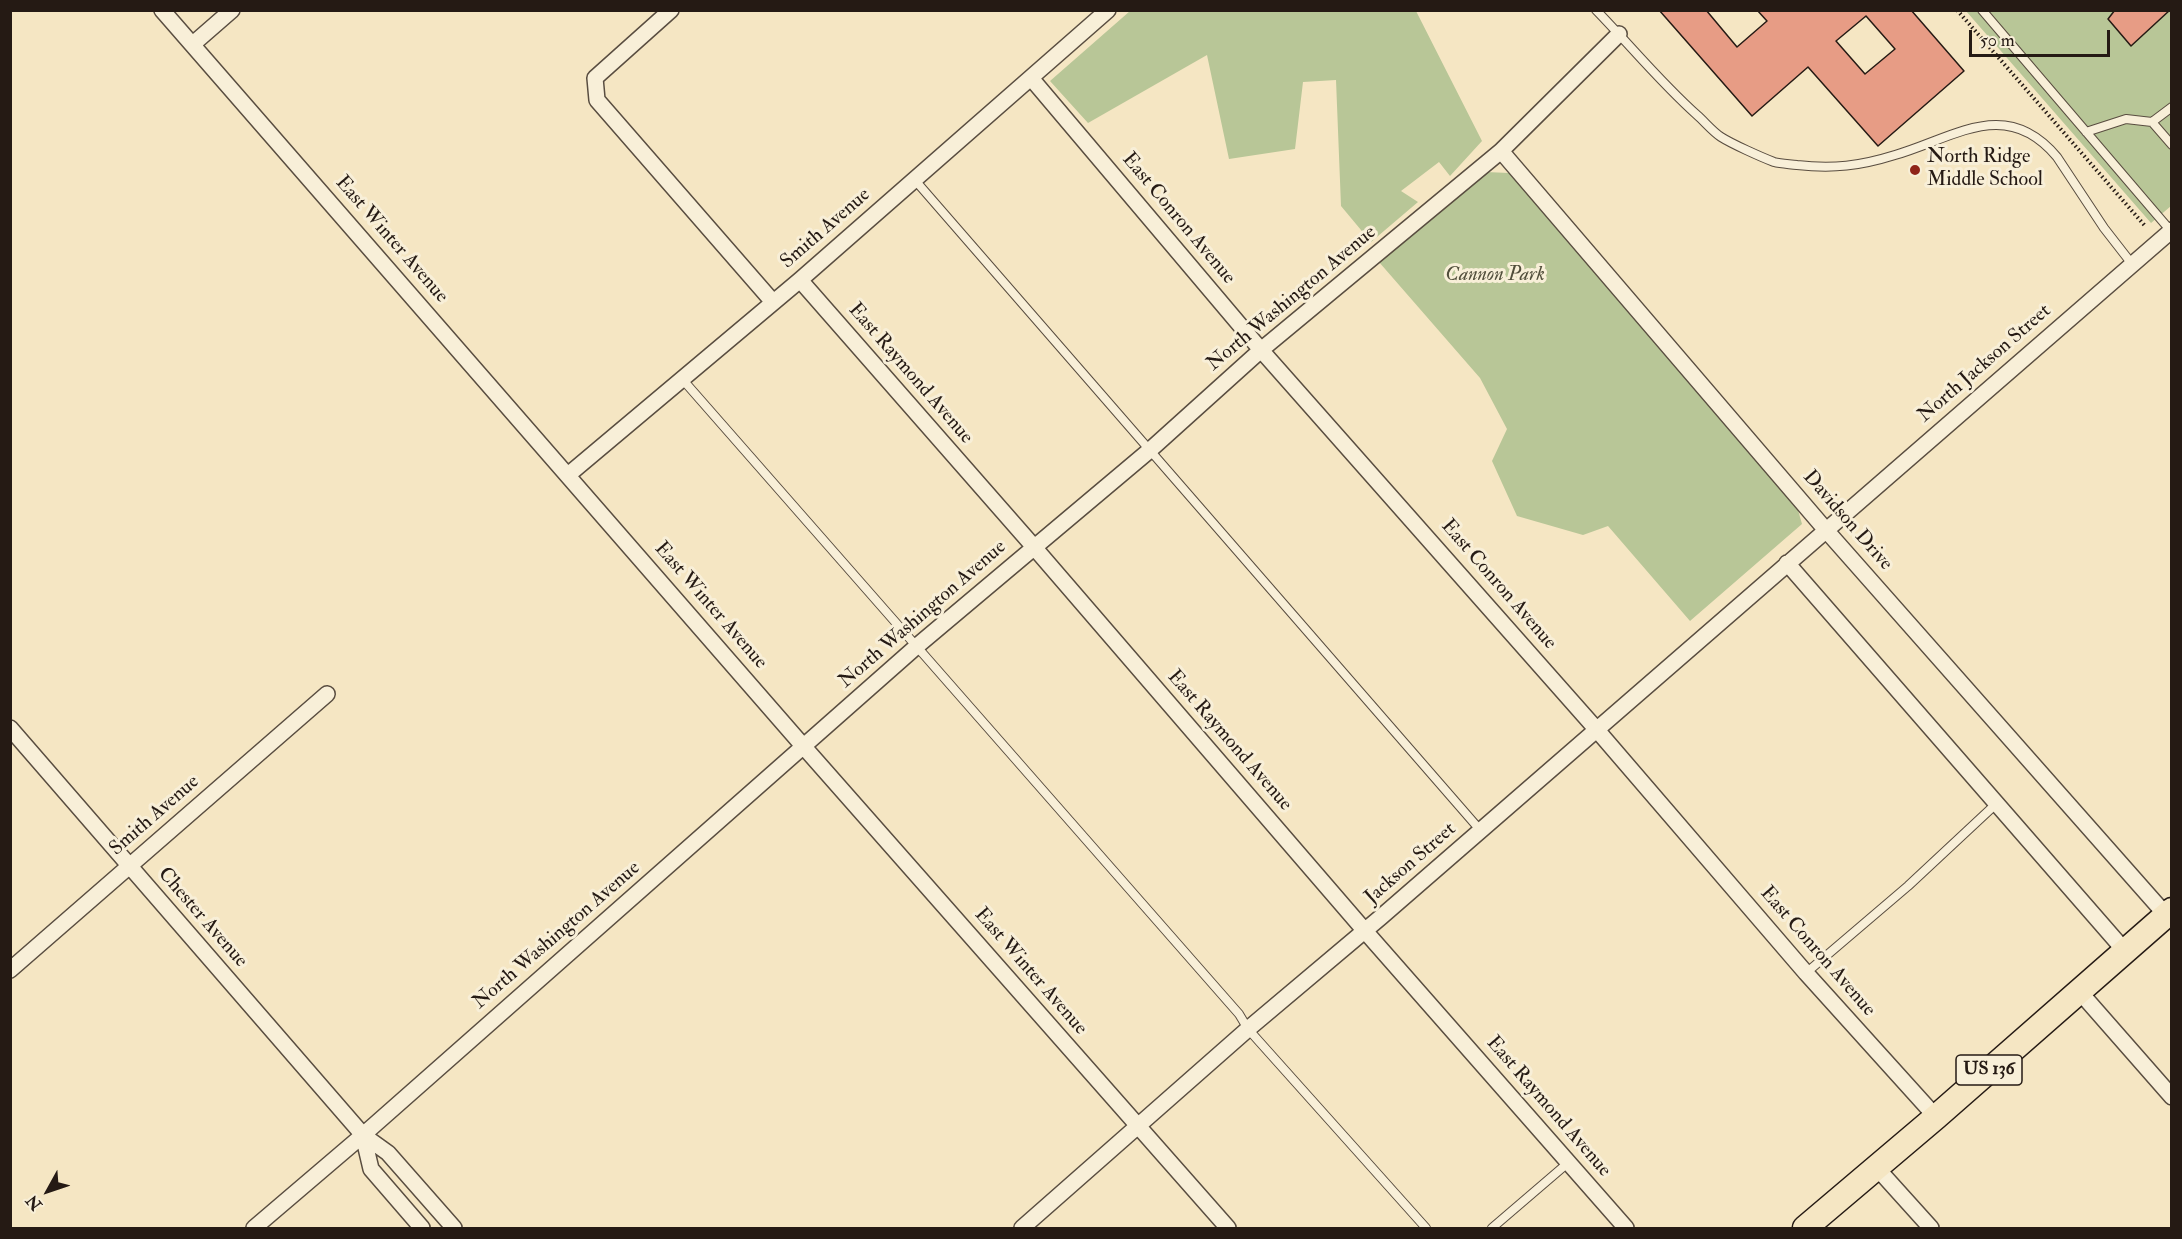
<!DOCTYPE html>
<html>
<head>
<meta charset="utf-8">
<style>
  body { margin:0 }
  #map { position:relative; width:2182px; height:1239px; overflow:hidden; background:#f5e6c3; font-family:"IM FELL Double Pica",serif }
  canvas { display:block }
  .frame { position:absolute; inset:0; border:12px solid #251a14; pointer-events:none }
  .north { position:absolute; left:18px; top:1161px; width:60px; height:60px; -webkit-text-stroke:4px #f8efd8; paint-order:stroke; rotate:230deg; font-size:16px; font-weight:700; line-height:24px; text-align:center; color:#251a14 }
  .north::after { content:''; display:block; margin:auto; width:21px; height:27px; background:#251a14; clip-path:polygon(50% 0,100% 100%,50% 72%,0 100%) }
  .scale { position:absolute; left:1969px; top:30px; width:141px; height:27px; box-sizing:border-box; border:3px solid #251a14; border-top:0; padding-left:8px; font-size:18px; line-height:21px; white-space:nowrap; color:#251a14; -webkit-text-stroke:4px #f8efd8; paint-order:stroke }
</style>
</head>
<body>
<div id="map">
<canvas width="2182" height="1239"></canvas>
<div class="frame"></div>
<div class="north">N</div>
<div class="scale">50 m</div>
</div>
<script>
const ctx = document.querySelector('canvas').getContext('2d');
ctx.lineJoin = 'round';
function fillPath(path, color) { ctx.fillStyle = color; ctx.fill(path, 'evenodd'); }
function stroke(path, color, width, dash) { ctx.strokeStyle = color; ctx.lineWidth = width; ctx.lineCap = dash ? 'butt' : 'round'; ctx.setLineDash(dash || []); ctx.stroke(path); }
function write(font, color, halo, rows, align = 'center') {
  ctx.font = font + ' "IM FELL Double Pica",serif'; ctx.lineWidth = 6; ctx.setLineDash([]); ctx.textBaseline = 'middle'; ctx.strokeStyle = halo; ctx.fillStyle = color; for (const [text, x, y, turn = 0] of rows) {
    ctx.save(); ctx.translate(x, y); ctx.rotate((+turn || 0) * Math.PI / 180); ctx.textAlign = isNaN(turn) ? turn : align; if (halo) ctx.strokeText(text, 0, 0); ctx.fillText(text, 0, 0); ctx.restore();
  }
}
const green = new Path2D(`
  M 1130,11 L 1416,11 L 1482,141 L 1450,176 L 1439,162 L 1401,191 L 1418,202 L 1371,242 L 1341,206 L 1336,80 L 1303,82 L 1295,149 L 1229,159 L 1207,55 L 1088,123 L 1050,81 Z
  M 1966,11 L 2171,11 L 2171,206 L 2151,223 Z
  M 1486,172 L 1509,173 L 1798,510 L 1802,524 L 1690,621 L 1608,526 L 1583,535 L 1517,516 L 1492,461 L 1507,429 L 1480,378 L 1379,262 Z`);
const building = new Path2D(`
  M 1659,10 L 1706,10 L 1737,47 L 1767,21 L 1757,10 L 1911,10 L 1964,71 L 1878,146 L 1808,67 L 1752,116 ZM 1866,16 L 1895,49 L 1865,74 L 1836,41 Z
  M 2115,10 L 2170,10 L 2131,46 L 2108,19 Z`);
const path = new Path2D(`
  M 1957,10 L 2146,227`);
const lane = new Path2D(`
  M 1596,10 C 1630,45 1661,83 1697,115 C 1705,122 1712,131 1721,137 C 1732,144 1761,157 1774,162 C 1781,164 1790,164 1797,165 C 1833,169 1860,166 1895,155 C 1954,138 2006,96 2057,157 L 2104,228 L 2132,264
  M 1982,10 L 2170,230
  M 2152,122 L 2172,145
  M 2086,132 L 2126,119 L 2152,122 L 2172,107
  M 914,179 L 1481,831
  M 683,380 L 1239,1014 L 1248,1029 L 1426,1228
  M 1806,973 L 1908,886 L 1997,803
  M 1492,1228 L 1569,1162`);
const street = new Path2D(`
  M 162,10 L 804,747 L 1228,1228
  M 671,10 L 595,78 L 597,100 L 773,302
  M 193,44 L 232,10
  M 1031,78 L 1261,350 L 1597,730 L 1806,973 L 1936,1117
  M 1501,151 L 1825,529 L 2166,915
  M 800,280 L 1027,539 L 1365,931 L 1626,1228
  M 568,475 L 800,280 L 1108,10
  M 1787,563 L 2125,951
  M 10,728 L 363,1135 L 388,1153 L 454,1228
  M 10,970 L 327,694
  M 2079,991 L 2172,1097
  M 363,1135 L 371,1169 L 422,1228
  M 1876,1167 L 1931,1228
  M 254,1228 L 363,1135 L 917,646 L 1150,450 L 1261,350 L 1501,151 L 1619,34
  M 1022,1228 L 1248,1029 L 1381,917 L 2172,230`);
const primary = new Path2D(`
  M 1805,1228 L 1936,1117 L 2172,910`);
const markers = [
  [1915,170,6,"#8f2418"]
];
const shields = [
  [1989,1070,66]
];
const shieldNames = [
  ["US 136",1989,1070]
];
const poiNames = [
  ["North Ridge",1927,158],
  ["Middle School",1927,181]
];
const streetNames = [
  ["East Conron Avenue",1178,219,50],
  ["Smith Avenue",826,229,-41],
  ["East Winter Avenue",391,240,49],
  ["North Washington Avenue",1292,299,-40],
  ["North Jackson Street",1985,364,-41],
  ["East Raymond Avenue",910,374,49],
  ["Davidson Drive",1847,521,49],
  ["East Conron Avenue",1498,585,49],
  ["East Winter Avenue",710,606,49],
  ["North Washington Avenue",923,615,-41],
  ["East Raymond Avenue",1229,741,49],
  ["Smith Avenue",155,816,-41],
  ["Jackson Street",1411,864,-41],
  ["Chester Avenue",202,918,49],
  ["North Washington Avenue",557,936,-41],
  ["East Conron Avenue",1817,952,49],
  ["East Winter Avenue",1030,972,49],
  ["East Raymond Avenue",1548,1107,49]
];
const parkNames = [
  ["Cannon Park",1495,276]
];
fillPath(green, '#b8c697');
fillPath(building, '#e79c85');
stroke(building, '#251a14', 1.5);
stroke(lane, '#594d40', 10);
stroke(street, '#594d40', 18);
stroke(primary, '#251a14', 27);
stroke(path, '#251a14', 4, [1.5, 3]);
stroke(lane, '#f8efd8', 8);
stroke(street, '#f8efd8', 15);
stroke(primary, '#f5e6c3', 24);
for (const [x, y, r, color] of markers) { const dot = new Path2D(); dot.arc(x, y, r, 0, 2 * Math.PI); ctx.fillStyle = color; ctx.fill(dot); stroke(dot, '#f8efd8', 2); }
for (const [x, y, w] of shields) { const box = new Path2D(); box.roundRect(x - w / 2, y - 15, w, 30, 4.5); ctx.fillStyle = '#f8efd8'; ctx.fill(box); stroke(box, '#251a14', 1.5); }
write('bold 18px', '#251a14', null, shieldNames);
write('20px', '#251a14', '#f8efd8', poiNames, 'left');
write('20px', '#251a14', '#f8efd8', streetNames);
write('italic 20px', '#514e3b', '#f8efd8', parkNames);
</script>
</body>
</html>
